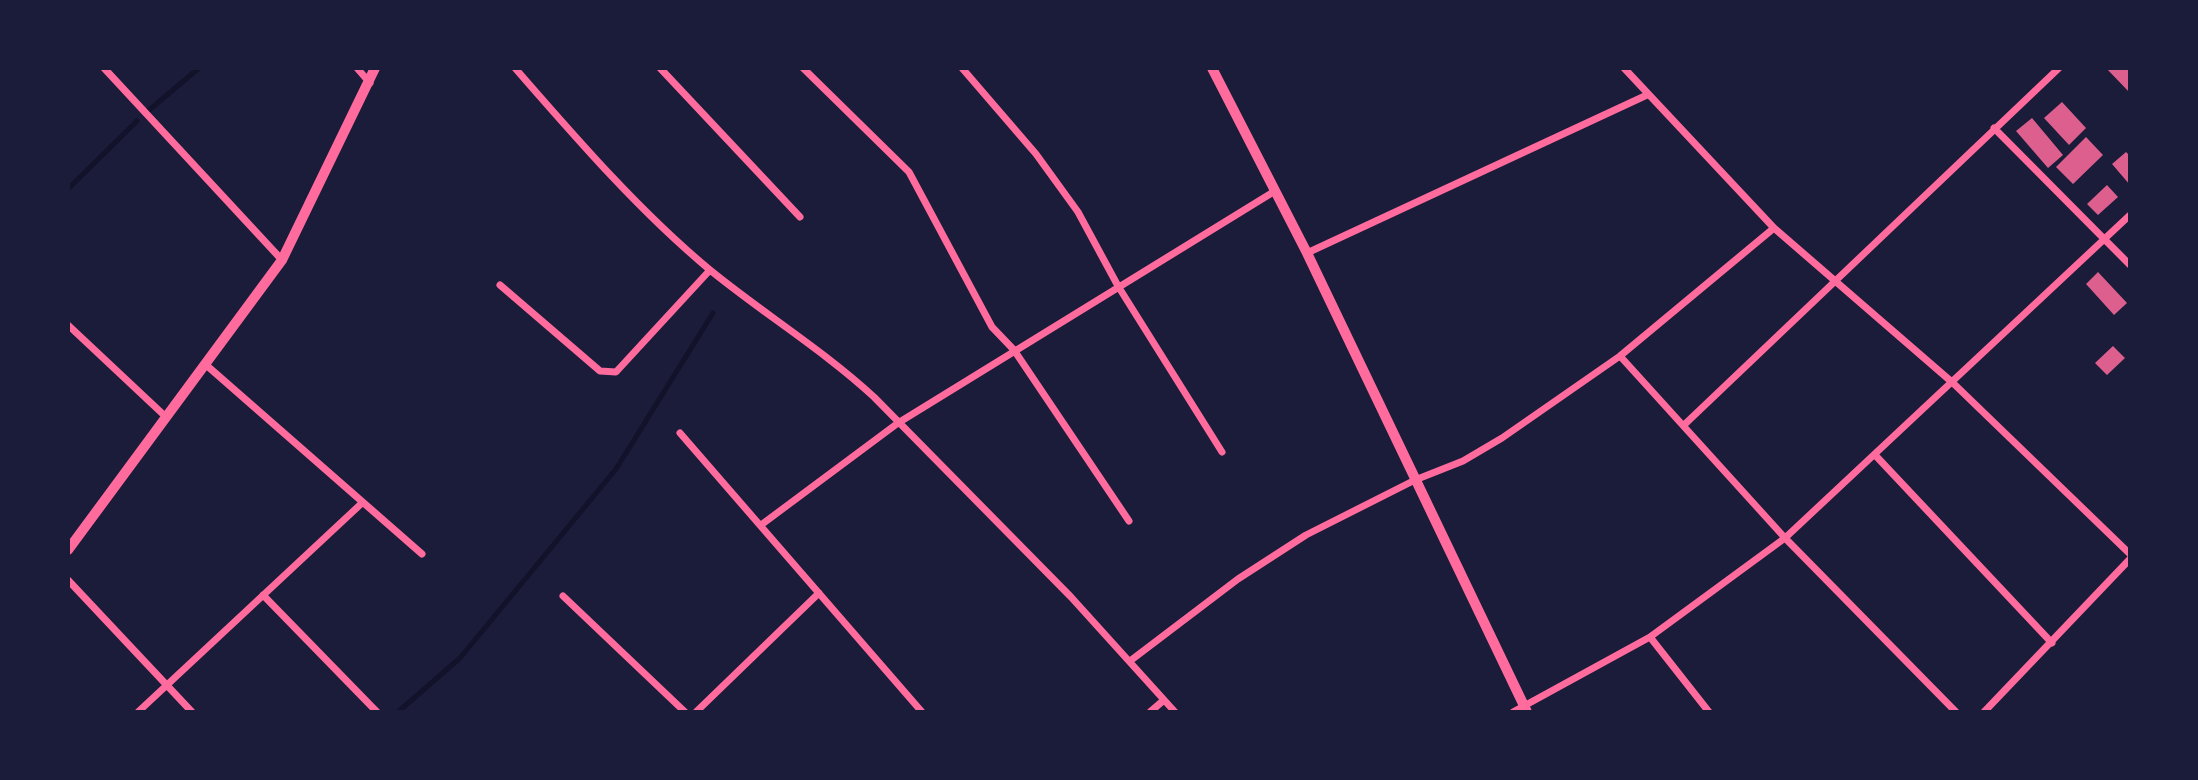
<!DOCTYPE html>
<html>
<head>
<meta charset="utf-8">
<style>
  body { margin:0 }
  #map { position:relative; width:2198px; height:780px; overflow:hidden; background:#1b1b3a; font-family:"DejaVu Sans",sans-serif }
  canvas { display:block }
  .frame { position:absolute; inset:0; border:70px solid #1b1b3a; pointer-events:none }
</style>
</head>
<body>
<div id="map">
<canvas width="2198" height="780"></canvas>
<div class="frame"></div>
</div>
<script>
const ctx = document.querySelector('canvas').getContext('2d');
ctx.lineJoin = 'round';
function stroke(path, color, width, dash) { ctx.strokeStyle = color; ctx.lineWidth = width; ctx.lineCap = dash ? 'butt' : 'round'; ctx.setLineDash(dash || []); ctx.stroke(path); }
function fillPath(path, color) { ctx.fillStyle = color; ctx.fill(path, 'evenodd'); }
const stream = new Path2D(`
  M 148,111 L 199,68
  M 68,189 L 137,121
  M 398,712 L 460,658 L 616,469 L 713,313`);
const building = new Path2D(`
  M 2106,68 L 2130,68 L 2130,93 Z
  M 2062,102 L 2086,128 L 2069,145 L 2044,118 Z
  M 2032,118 L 2063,155 L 2048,168 L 2016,131 Z
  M 2086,137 L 2103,155 L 2073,184 L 2056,167 Z
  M 2126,152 L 2130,156 L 2130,185 L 2112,164 Z
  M 2107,185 L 2118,197 L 2098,215 L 2087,204 Z
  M 2098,272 L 2127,303 L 2114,315 L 2086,284 Z
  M 2113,346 L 2125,358 L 2107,375 L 2095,363 Z`);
const minor = new Path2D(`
  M 104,68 L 282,260
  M 357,68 L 370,83
  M 515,68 C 576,138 639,211 710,270 C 764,314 823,350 874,397 L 1071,597 L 1175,712
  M 660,68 L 800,217
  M 803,68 L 909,172 L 992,327 L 1014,350 L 1129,521
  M 962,68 L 1036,154 L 1078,212 L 1118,286 L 1222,452
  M 1624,68 L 1774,228 L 1953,383 L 2130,554
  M 1994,128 L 2130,265
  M 1307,253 L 1647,95
  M 500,285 L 600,371 L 616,372 L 710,270
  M 68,325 L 166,417
  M 1620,356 L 1785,538 L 1956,712
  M 205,364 L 422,554
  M 1684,425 L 2059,68
  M 680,433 L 922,712
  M 1876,456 L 2052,643
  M 761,525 L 898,423 L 1275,191
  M 68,580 L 192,712
  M 263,595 L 377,712
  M 563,596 L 685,712
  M 1650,637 L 1709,712
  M 1130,661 L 1238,579 L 1306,535 L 1415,480 L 1463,461 L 1502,438 L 1620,356 L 1774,228
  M 138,712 L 362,503
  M 696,712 L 819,593
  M 1150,712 L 1164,700
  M 1513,712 L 1650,637 L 1785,538 L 2130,215
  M 1984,712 L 2130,559`);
const tertiary = new Path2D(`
  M 68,550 L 282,260 L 375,68`);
const secondary = new Path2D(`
  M 1212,68 L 1307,253 L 1527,712`);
stroke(stream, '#12122b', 5);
fillPath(building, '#dd5f8e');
stroke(minor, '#ff6b9d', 7);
stroke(tertiary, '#ff6b9d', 10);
stroke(secondary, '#ff6b9d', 10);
</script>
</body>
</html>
